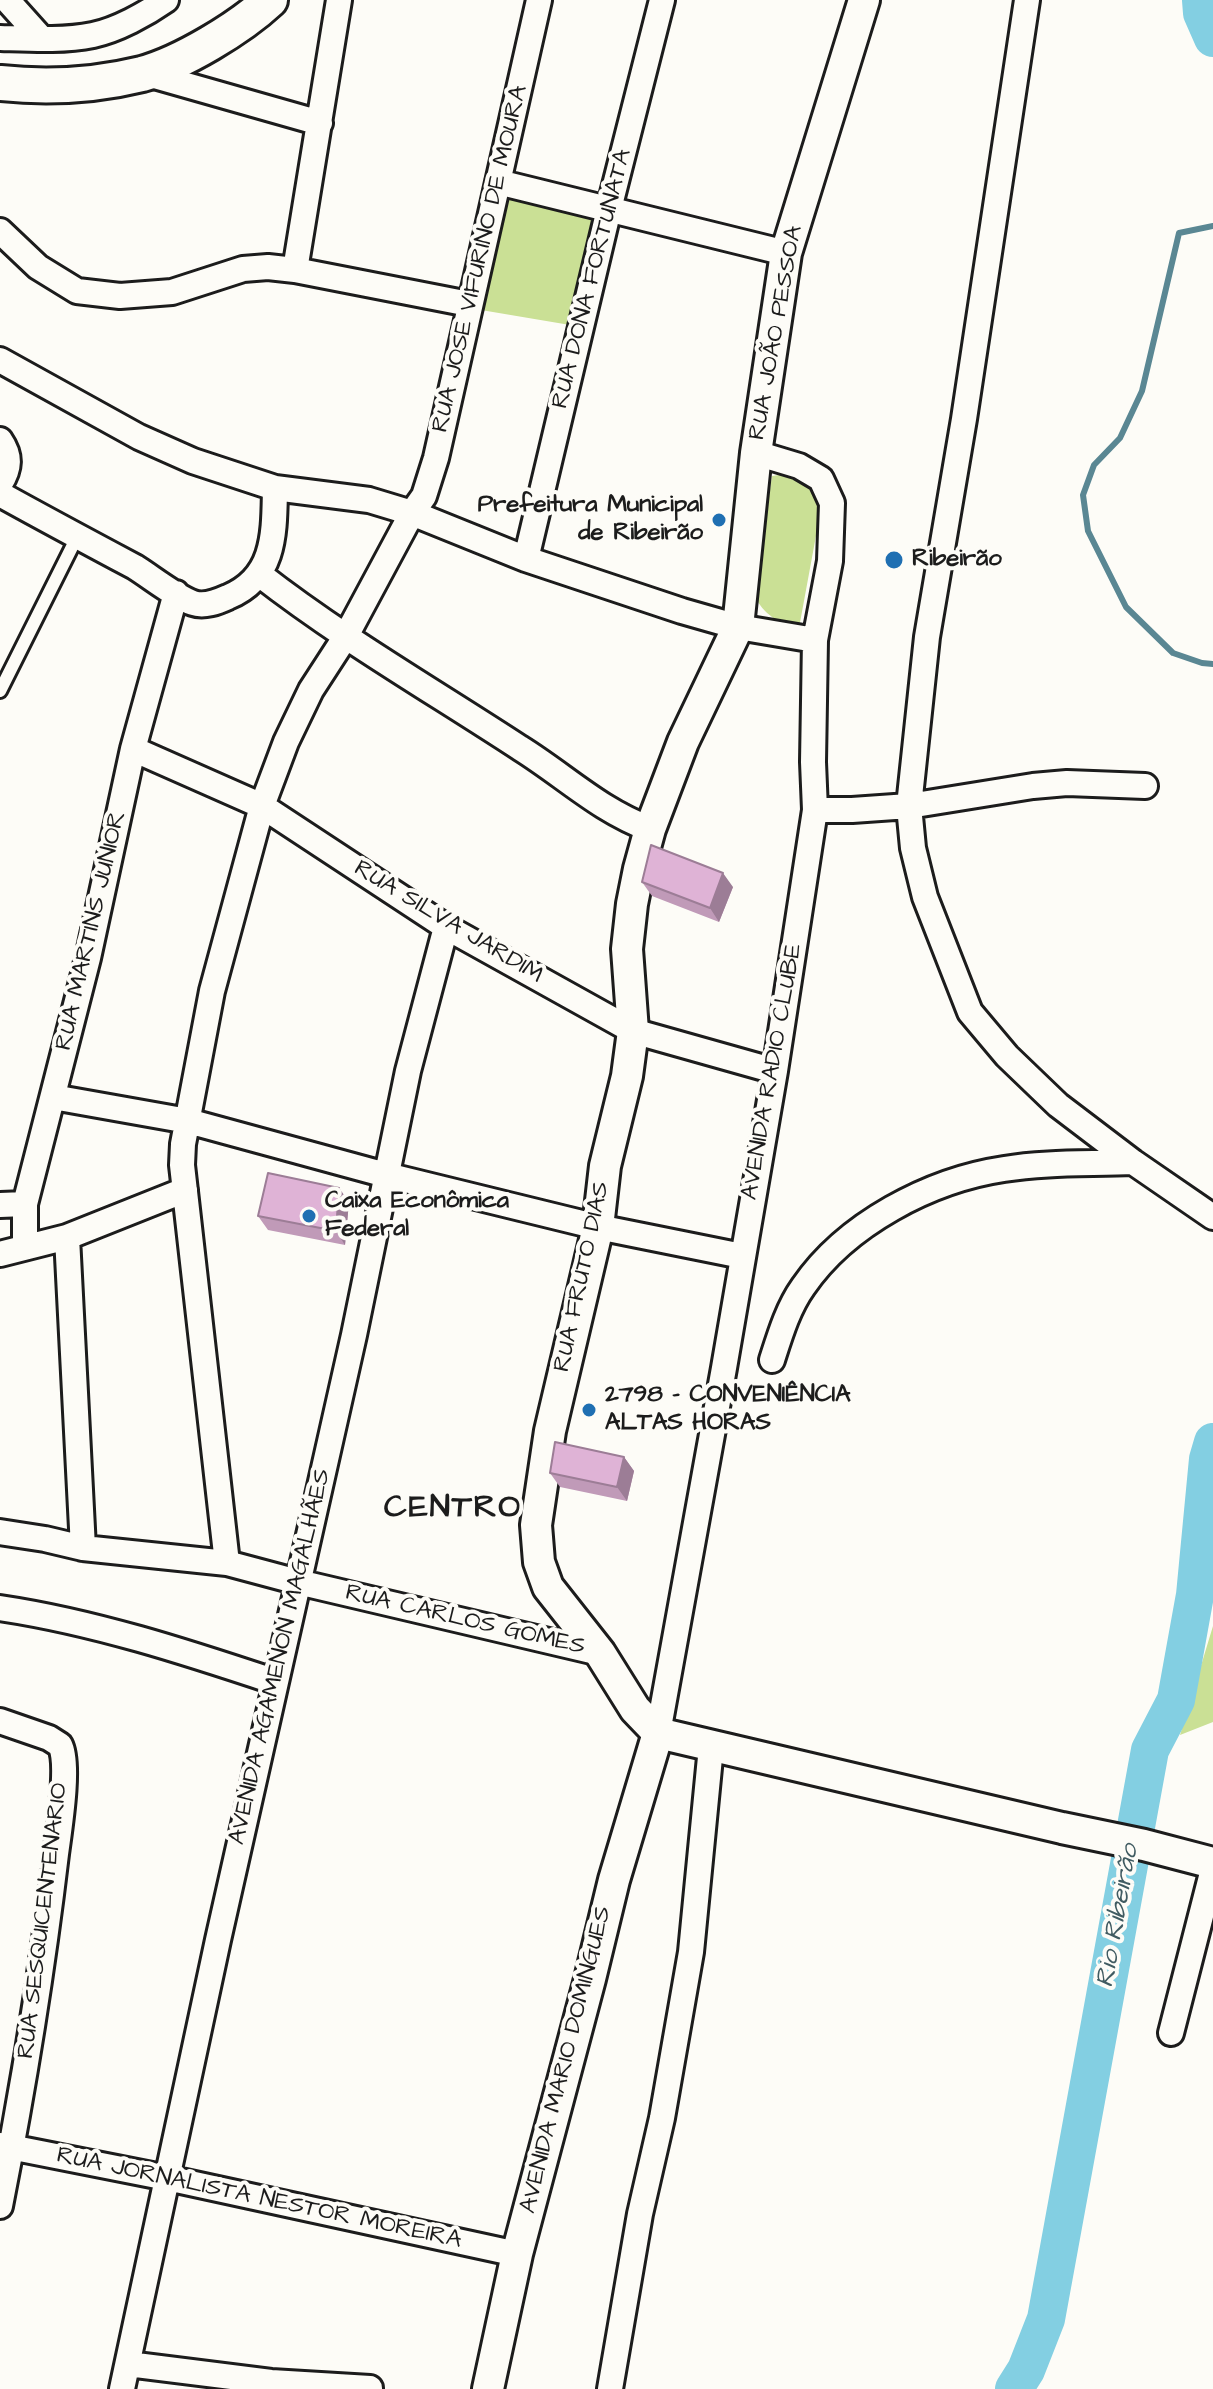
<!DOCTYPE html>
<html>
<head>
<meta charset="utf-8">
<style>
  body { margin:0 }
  canvas { display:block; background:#fdfcf7 }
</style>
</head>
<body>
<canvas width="1213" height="2389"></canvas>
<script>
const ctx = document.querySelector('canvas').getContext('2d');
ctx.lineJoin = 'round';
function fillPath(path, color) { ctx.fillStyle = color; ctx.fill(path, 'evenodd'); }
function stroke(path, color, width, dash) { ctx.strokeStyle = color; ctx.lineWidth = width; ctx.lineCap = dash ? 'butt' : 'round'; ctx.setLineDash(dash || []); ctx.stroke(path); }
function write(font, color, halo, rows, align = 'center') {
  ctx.font = font + ' "Architects Daughter",sans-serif'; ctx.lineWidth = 8; ctx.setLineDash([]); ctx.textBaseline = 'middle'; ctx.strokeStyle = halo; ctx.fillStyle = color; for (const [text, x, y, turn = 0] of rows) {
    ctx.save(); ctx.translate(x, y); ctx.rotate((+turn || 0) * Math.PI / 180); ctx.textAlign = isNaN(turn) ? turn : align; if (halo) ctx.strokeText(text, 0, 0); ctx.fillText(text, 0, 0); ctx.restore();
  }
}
const green = new Path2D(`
  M 508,199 L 596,216 L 570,325 L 481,310 Z
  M 786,474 L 813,485 L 820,498 L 820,514 L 799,628 C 778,623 764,615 754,595 L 772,476 Z
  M 1213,1626 L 1213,1722 L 1180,1735 Z`);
const stream = new Path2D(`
  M 1213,226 L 1179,233 L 1142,391 L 1120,438 L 1094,465 L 1083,495 L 1088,531 L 1126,607 L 1173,653 L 1202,663 L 1213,664`);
const river = new Path2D(`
  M 1201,0 L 1202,13 L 1213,38
  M 1014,2389 L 1026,2370 L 1046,2319 L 1150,1750 L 1176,1700 L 1195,1595 L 1208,1459 L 1213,1442`);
const service = new Path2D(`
  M 0,691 L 77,537`);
const minor = new Path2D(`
  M 7,0 L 42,39
  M 1027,0 L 964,419 L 927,637 L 909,806 L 913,848 L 925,897 L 970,1012 L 1007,1056 L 1058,1105 L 1133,1162 L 1213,1217
  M 0,38 C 31,39 63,41 93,35 C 117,30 146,14 166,0
  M 144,73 L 320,123
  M 498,182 L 786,253
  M 0,231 L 38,267 L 77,291 L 120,296 L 172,292 L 243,269 L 268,267 L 295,270 L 469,304
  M 295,270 L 339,0
  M 0,360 L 139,437 L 193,461 L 275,488 L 369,500 L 412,513 L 526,559 L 682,611 L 738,627 L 815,640
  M 0,440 C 11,456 10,468 0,484
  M 0,494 C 45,519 90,543 135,567 C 151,577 176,597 193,603 C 204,607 217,602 228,597 C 276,577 274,532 275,488
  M 526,559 L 609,209 L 662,0
  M 259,574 C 341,638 433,691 520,748 C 565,776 599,810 650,829
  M 133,749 L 262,806 L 446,927 L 633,1031 L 775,1071
  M 815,810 L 852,810 L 909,806 L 1033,786 L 1067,783 L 1145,786
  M 53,1097 L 188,1121 L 386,1175 L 598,1227 L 742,1256
  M 0,1205 L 25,1204
  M 67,1237 L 83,1548
  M 25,1247 L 25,1204 L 88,958 L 133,749 L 176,593
  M 0,1254 L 67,1237 L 185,1190
  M 772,1360 C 780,1335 788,1308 803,1287 C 846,1224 930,1180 1004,1169 C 1046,1162 1090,1164 1133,1162
  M 0,1532 L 45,1539 L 83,1548 L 227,1563 L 298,1582 L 600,1653
  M 227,1563 L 182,1165 L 183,1144 L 212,991 L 262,806 L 286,742 L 311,690 L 346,636 L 412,513 L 424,496 L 436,458 L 539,0
  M 0,1608 C 94,1622 186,1652 276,1682
  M 0,1721 L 49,1738 L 60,1745 C 70,1764 59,1831 56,1854 C 42,1972 23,2089 0,2206
  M 658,1733 L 724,1368 L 775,1071 L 815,810 L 813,762 L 815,640 L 830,561 L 832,503 L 821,479 L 799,466 L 756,453
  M 1171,2033 L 1213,1869
  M 0,2145 L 167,2178 L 517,2254
  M 128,2364 L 271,2382 L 370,2388
  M 122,2389 L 218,1940 L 354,1335 L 408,1071 L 446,927
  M 610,2389 L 640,2214 L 662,2118 L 691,1952 L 711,1747`);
const tertiary = new Path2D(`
  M 658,1733 L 635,1709 L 600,1653 L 548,1587 L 539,1562 L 536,1525 L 550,1431 L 598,1227 L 605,1166 L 627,1076 L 633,1031 L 627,949 L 632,904 L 639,869 L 650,829 L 683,742 L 738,627 L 756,453 L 786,253 L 864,0
  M 658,1733 L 1062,1828 L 1144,1845 L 1213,1863
  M 488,2389 L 517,2254 L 590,1979 L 614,1880 L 658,1733`);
const secondary = new Path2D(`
  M 0,83 C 46,88 97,85 142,74 C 182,63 240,28 270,0`);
const wall = new Path2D(`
  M 642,882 L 733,887 L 719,922 L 652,896 Z
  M 339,1188 L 349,1202 L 345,1245 L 268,1230 L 258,1216 Z
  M 624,1457 L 634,1471 L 627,1501 L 560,1487 L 550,1473 Z`);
const shadedWall = new Path2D(`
  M 723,873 L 733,887 L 719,922 L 710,908 Z
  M 339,1188 L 349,1202 L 345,1245 L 336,1231 Z
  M 624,1457 L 634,1471 L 627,1501 L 617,1487 Z`);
const building = new Path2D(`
  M 651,845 L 723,873 L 710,908 L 642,882 Z
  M 268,1173 L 339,1188 L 336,1231 L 258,1216 Z
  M 555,1442 L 624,1457 L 617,1487 L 550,1473 Z`);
const markers = [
  [719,520,8,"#1f6fb2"],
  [894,560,10,"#1f6fb2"],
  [309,1216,8,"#1f6fb2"],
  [589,1410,8,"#1f6fb2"]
];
const streetNames = [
  ["RUA JOSE VIFURINO DE MOURA",481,259,-77],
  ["RUA DONA FORTUNATA",593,279,-76],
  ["RUA JOÃO PESSOA",777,333,-80],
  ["RUA SILVA JARDIM",448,923,31],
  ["RUA MARTINS JUNIOR",92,931,-77],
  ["AVENIDA RADIO CLUBE",773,1072,-80],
  ["RUA FRUTO DIAS",583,1277,-78],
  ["RUA CARLOS GOMES",465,1621,13],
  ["AVENIDA AGAMENON MAGALHÃES",281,1657,-77],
  ["RUA SESQUICENTENARIO",44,1921,-83],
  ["AVENIDA MARIO DOMINGUES",567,2060,-76],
  ["RUA JORNALISTA NESTOR MOREIRA",259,2199,12]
];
const poiNames = [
  ["Prefeitura Municipal",703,506,"right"],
  ["de Ribeirão",703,534,"right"],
  ["Ribeirão",912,560],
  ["Caixa Econômica",325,1202],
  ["Federal",325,1230],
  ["2798 - CONVENIÊNCIA",605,1396],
  ["ALTAS HORAS",605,1424]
];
const waterNames = [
  ["Rio Ribeirão",1119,1916,-80]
];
const districtNames = [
  ["CENTRO",453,1509]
];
fillPath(green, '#cae095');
stroke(stream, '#5a8793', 6);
stroke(river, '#83cfe2', 38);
stroke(service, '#1c1c1c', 18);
stroke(minor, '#1c1c1c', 30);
stroke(tertiary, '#1c1c1c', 36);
stroke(secondary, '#1c1c1c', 40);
stroke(service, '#fdfcf7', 12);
stroke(minor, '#fdfcf7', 24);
stroke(tertiary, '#fdfcf7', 30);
stroke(secondary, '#fdfcf7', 34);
fillPath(wall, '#c09ab8');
fillPath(shadedWall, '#9c7d96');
fillPath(building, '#dfb3d6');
stroke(building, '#9c7d96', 2);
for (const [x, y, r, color] of markers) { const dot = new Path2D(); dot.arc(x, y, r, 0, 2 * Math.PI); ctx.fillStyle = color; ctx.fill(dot); stroke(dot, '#fdfcf7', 3); }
write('24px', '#1c1c1c', '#fdfcf7', streetNames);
write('bold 24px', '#1c1c1c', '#fdfcf7', poiNames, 'left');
write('italic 26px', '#405b61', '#fdfcf7', waterNames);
ctx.letterSpacing = '2px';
write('bold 32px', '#1c1c1c', '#fdfcf7', districtNames);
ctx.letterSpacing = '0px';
</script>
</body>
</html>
